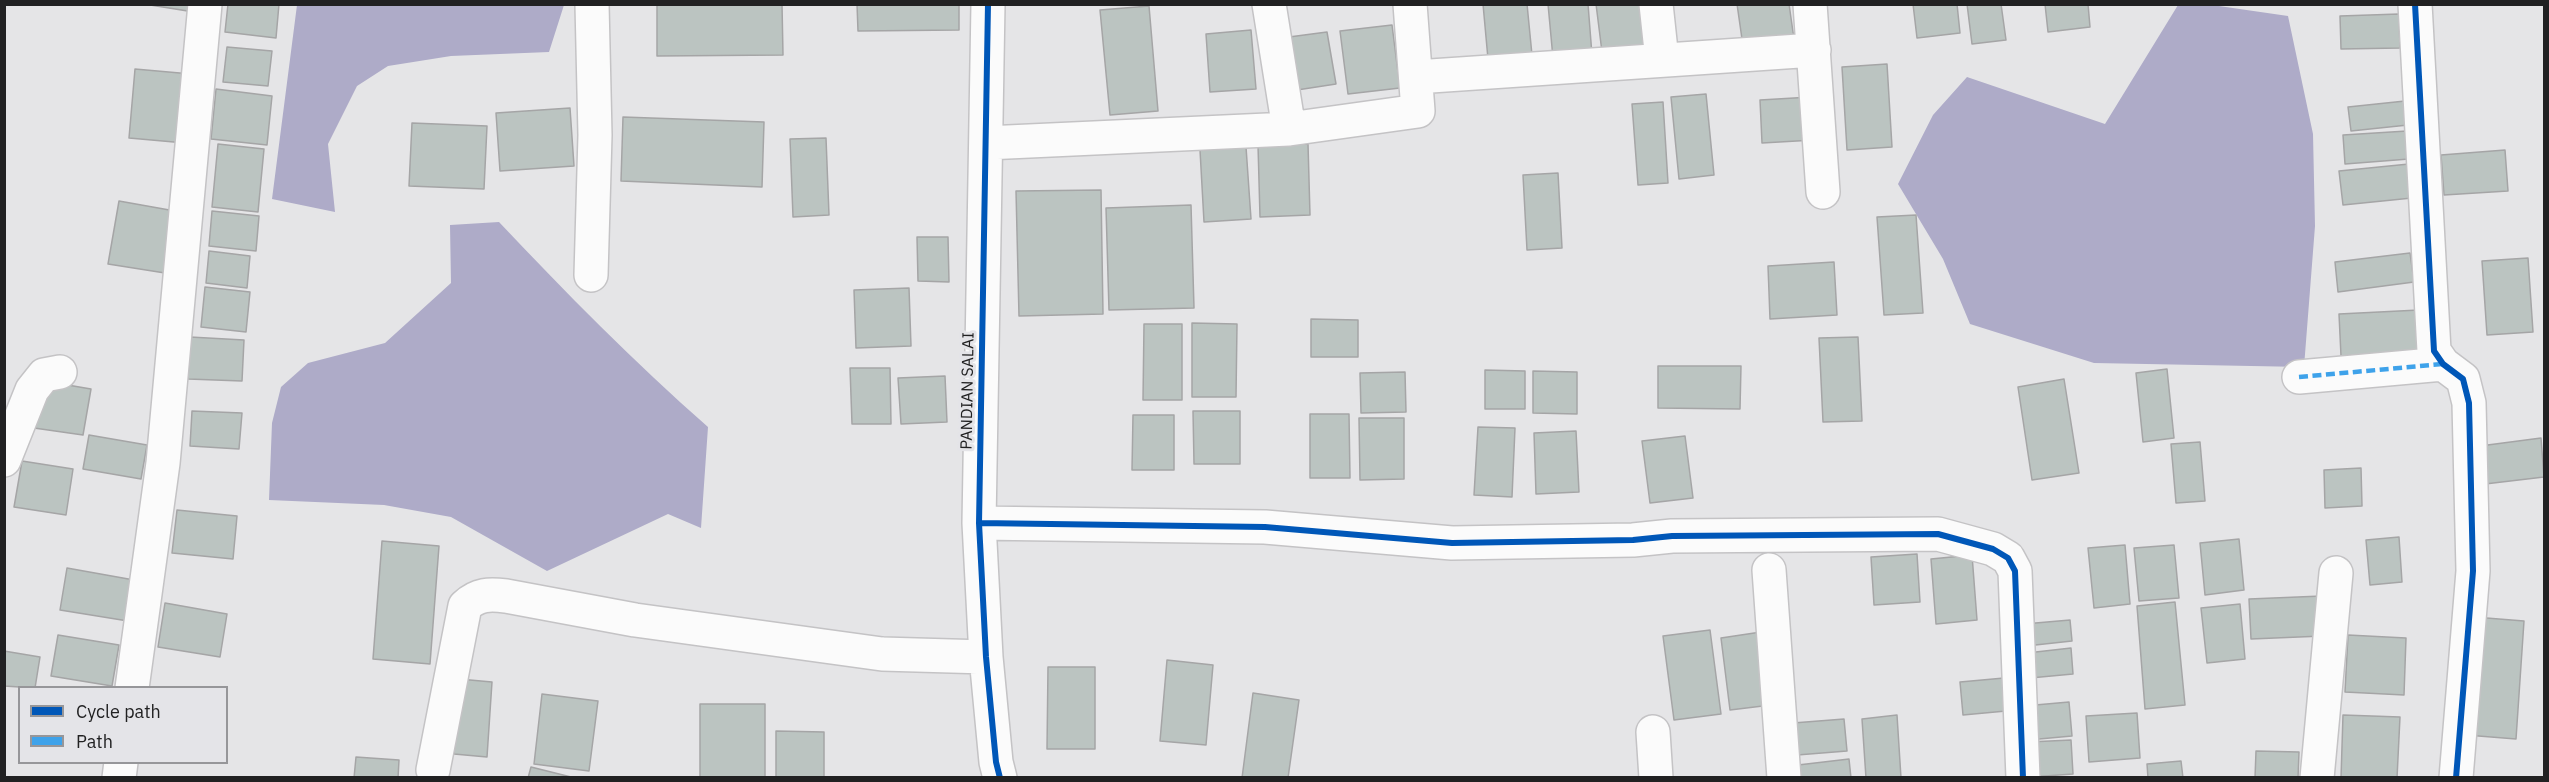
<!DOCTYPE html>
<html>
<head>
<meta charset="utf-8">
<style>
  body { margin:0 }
  #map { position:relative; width:2549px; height:782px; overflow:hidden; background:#e5e5e7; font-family:"IBM Plex Sans",sans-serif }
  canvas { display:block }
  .frame { position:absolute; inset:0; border:6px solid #212122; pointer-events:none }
  .legend { position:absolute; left:18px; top:686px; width:210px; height:78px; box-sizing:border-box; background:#e4e4e8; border:2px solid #969699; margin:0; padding:8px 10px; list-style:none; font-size:18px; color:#212122 }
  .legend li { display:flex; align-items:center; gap:12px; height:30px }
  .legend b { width:30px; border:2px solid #969699 }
</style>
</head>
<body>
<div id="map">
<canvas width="2549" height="782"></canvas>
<div class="frame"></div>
<ul class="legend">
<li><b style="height:8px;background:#0057b8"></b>Cycle path</li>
<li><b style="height:8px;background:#3ea2ea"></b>Path</li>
</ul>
</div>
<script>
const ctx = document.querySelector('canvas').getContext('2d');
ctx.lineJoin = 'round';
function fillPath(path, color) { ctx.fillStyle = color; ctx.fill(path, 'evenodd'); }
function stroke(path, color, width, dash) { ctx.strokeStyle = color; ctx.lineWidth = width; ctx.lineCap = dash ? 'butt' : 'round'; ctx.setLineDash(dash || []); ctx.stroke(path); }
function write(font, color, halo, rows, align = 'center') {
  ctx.font = font + ' "IBM Plex Sans",sans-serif'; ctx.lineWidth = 6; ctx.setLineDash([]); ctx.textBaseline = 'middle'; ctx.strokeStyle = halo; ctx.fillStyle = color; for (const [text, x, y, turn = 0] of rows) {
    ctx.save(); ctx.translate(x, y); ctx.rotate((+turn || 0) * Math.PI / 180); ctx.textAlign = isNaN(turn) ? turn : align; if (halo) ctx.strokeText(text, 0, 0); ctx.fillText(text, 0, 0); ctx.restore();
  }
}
const water = new Path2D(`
  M 297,5 L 297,4 L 564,5 L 549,52 L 451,56 L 388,66 L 357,86 L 328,144 L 335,212 L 272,199 Z
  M 2178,5 L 2212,5 L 2288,16 L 2313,134 L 2315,226 L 2304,367 L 2094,363 L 1970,324 L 1943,259 L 1898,184 L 1933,115 L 1967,77 L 2105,124 Z
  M 499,222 C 566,293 634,362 708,427 L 701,528 L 668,514 L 547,571 L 451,517 L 384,505 L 269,500 L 272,423 L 281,387 L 308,363 L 385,343 L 451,283 L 450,225 Z`);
const building = new Path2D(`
  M 144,4 L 201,4 L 200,13 Z
  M 228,4 L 279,4 L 276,38 L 225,32 Z
  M 657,4 L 782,4 L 783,55 L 657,56 Z
  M 857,4 L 959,4 L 959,30 L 858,31 Z
  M 1483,4 L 1527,4 L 1532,55 L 1488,59 Z
  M 1548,4 L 1588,4 L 1592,55 L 1553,58 Z
  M 1596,4 L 1644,4 L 1649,48 L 1602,52 Z
  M 1737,4 L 1789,4 L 1795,46 L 1744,53 Z
  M 1913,4 L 1957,4 L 1960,33 L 1917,38 Z
  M 1967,4 L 2001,4 L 2006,40 L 1972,44 Z
  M 2045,4 L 2088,4 L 2090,27 L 2048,32 Z
  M 1149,6 L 1158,111 L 1110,115 L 1100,10 Z
  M 2399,14 L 2400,48 L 2341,49 L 2340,16 Z
  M 1392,25 L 1400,88 L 1348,94 L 1340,31 Z
  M 1251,30 L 1256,89 L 1210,92 L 1206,34 Z
  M 1327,32 L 1336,84 L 1297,90 L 1289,37 Z
  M 227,47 L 272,51 L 268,86 L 223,82 Z
  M 1887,64 L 1892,147 L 1847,150 L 1842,67 Z
  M 135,69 L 191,74 L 185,143 L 129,138 Z
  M 216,89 L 272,96 L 267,145 L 211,139 Z
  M 1706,94 L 1714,175 L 1679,179 L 1671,97 Z
  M 1811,97 L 1814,140 L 1762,143 L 1760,100 Z
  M 2405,101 L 2408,125 L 2351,131 L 2348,107 Z
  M 1663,102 L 1668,183 L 1638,185 L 1632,104 Z
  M 570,108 L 574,166 L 500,171 L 496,113 Z
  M 623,117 L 764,122 L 762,187 L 621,181 Z
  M 412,123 L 487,126 L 484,189 L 409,186 Z
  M 2407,131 L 2409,159 L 2345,164 L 2343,135 Z
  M 826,138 L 829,215 L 793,217 L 790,139 Z
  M 218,144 L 264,149 L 258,212 L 212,207 Z
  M 1308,144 L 1310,215 L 1260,217 L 1258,145 Z
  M 1246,147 L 1251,219 L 1204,222 L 1200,150 Z
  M 2505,150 L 2508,191 L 2444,195 L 2441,155 Z
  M 2409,164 L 2412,198 L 2343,205 L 2339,171 Z
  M 1558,173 L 1562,248 L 1527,250 L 1523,175 Z
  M 1101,190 L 1103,314 L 1019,316 L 1016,191 Z
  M 119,201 L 175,211 L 165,273 L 108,264 Z
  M 1191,205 L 1194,308 L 1109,310 L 1106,208 Z
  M 212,211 L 259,216 L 256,251 L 209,246 Z
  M 1916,215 L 1923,313 L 1884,315 L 1877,217 Z
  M 917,237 L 948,237 L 949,282 L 918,281 Z
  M 209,251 L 250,256 L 247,288 L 206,283 Z
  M 2410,253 L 2414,282 L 2338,292 L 2335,262 Z
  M 2528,258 L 2533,332 L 2487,335 L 2482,261 Z
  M 1834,262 L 1837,315 L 1770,319 L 1768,266 Z
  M 205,287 L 250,292 L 246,332 L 201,327 Z
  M 909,288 L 911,346 L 856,348 L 854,290 Z
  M 2419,310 L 2421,352 L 2341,356 L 2339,314 Z
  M 1311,319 L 1358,320 L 1358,357 L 1311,357 Z
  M 1192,323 L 1237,324 L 1236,397 L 1192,397 Z
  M 1144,324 L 1182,324 L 1182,400 L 1143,400 Z
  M 190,337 L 244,340 L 242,381 L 188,379 Z
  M 1858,337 L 1862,421 L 1823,422 L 1819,338 Z
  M 1658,366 L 1741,366 L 1740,409 L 1658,408 Z
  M 850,368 L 890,368 L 891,424 L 852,424 Z
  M 2167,369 L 2174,438 L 2143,442 L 2136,373 Z
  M 1485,370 L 1525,371 L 1525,409 L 1485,409 Z
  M 1533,371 L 1577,372 L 1577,414 L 1533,413 Z
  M 1405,372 L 1406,412 L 1361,413 L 1360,373 Z
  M 945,376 L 947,422 L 901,424 L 898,378 Z
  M 2064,379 L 2079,473 L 2032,480 L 2018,387 Z
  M 50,382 L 91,389 L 83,435 L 34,428 Z
  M 192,411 L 242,413 L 239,449 L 190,446 Z
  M 1193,411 L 1240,411 L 1240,464 L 1194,464 Z
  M 1310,414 L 1349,414 L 1350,478 L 1310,478 Z
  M 1133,415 L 1174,415 L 1174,470 L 1132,470 Z
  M 1359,418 L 1404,418 L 1404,479 L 1360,480 Z
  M 1478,427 L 1515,428 L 1512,497 L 1474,495 Z
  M 1576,431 L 1579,492 L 1536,494 L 1534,433 Z
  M 89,435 L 147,445 L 141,479 L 83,469 Z
  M 1685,436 L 1693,498 L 1650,503 L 1642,441 Z
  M 2541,438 L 2544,477 L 2485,484 L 2480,446 Z
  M 2200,442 L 2205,501 L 2176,503 L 2171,444 Z
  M 22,461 L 73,469 L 66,515 L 14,507 Z
  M 2361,468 L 2362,506 L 2325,508 L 2324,470 Z
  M 177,510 L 237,516 L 233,559 L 172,553 Z
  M 2399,537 L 2402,582 L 2370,585 L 2366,540 Z
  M 2239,539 L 2244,590 L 2205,595 L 2200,543 Z
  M 382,541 L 439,546 L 430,664 L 373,659 Z
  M 2125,545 L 2130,604 L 2094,608 L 2088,548 Z
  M 2174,545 L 2179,598 L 2139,601 L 2134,548 Z
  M 1917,554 L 1920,602 L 1874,605 L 1871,557 Z
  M 1972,555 L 1977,620 L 1936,624 L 1931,559 Z
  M 67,568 L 134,580 L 128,621 L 60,610 Z
  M 2322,596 L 2323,636 L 2251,639 L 2249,599 Z
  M 2175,602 L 2185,705 L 2145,709 L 2137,606 Z
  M 165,603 L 227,614 L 220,657 L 158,647 Z
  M 2240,604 L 2245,659 L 2207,663 L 2201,608 Z
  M 2474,617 L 2524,621 L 2516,739 L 2466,735 Z
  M 2070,620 L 2072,641 L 2026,646 L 2024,624 Z
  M 1710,630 L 1721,714 L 1674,720 L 1663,636 Z
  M 1761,632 L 1771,705 L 1730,710 L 1721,638 Z
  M 58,635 L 119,645 L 112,686 L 51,676 Z
  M 2348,635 L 2406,638 L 2404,695 L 2345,692 Z
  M 2071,648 L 2073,674 L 2030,678 L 2027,653 Z
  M 4,651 L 40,657 L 35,688 L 4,686 Z
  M 1167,660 L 1213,665 L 1206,745 L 1160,741 Z
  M 1048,667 L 1095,667 L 1095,749 L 1047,749 Z
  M 2004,678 L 2006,711 L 1963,715 L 1960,682 Z
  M 459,679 L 492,682 L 487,757 L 454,754 Z
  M 1253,693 L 1299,700 L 1288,778 L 1242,778 Z
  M 542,694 L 598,701 L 589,771 L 534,764 Z
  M 2069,702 L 2072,736 L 2028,740 L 2024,706 Z
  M 700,704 L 765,704 L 765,778 L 700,778 Z
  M 2137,713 L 2140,758 L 2089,762 L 2086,716 Z
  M 1897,715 L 1901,778 L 1866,778 L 1862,719 Z
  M 2343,715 L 2400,717 L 2397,778 L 2341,778 Z
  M 1844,719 L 1847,751 L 1797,755 L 1793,723 Z
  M 776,731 L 824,732 L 824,778 L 776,778 Z
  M 2071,740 L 2073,774 L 2031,777 L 2029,742 Z
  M 2256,751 L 2299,752 L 2298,778 L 2255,778 Z
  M 356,757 L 399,760 L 398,778 L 354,778 Z
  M 1849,759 L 1851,778 L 1799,778 L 1798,765 Z
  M 2181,761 L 2183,778 L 2148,778 L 2147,764 Z
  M 531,767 L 575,778 L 528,778 Z`);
const minor = new Path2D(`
  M 988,4 L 979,523 L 986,657 L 996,762 L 1000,778
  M 1269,4 L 1289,129
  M 1656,4 L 1662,60
  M 1810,4 L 1823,192
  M 2415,4 L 2434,351 L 2443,364 L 2463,379 L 2469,403 L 2473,571 L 2456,778
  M 1416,77 L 1814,50
  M 986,143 L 1289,129 L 1418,111 L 1410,4
  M 591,275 L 595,135 L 592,4
  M 2299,377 L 2443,364
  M 4,460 L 32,390 L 44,375 L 60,372
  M 979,523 L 1265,527 L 1452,543 L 1633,540 L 1672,536 L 1938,534 L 1993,549 L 2008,558 L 2015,571 L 2023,778
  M 1769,570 L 1784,778
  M 132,688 L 163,463 L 205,4
  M 1653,732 L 1656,778
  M 433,770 L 465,606 C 478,594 489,594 506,596 L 635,620 L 882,654 L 986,657
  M 119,778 L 121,762
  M 2317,778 L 2336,573`);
const quiet = new Path2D(`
  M 2299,377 L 2443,364`);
const cycleway = new Path2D(`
  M 988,4 L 979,523 L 986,657 L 996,762 L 1000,778
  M 2415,4 L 2434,351 L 2443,364 L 2463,379 L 2469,403 L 2473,571 L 2456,778
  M 979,523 L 1265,527 L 1452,543 L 1633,540 L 1672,536 L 1938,534 L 1993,549 L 2008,558 L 2015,571 L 2023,778`);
const streetNames = [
  ["PANDIAN SALAI",968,391,-89]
];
fillPath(water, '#aeabc8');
fillPath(building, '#bbc4c1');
stroke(building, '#a5a5a6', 1.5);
stroke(minor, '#c4c3c5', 36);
stroke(minor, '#fbfbfb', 33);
stroke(quiet, '#3ea2ea', 4.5, [9, 4.5]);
stroke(cycleway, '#0057b8', 6);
write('16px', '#212122', '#e4e4e8', streetNames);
</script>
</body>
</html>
